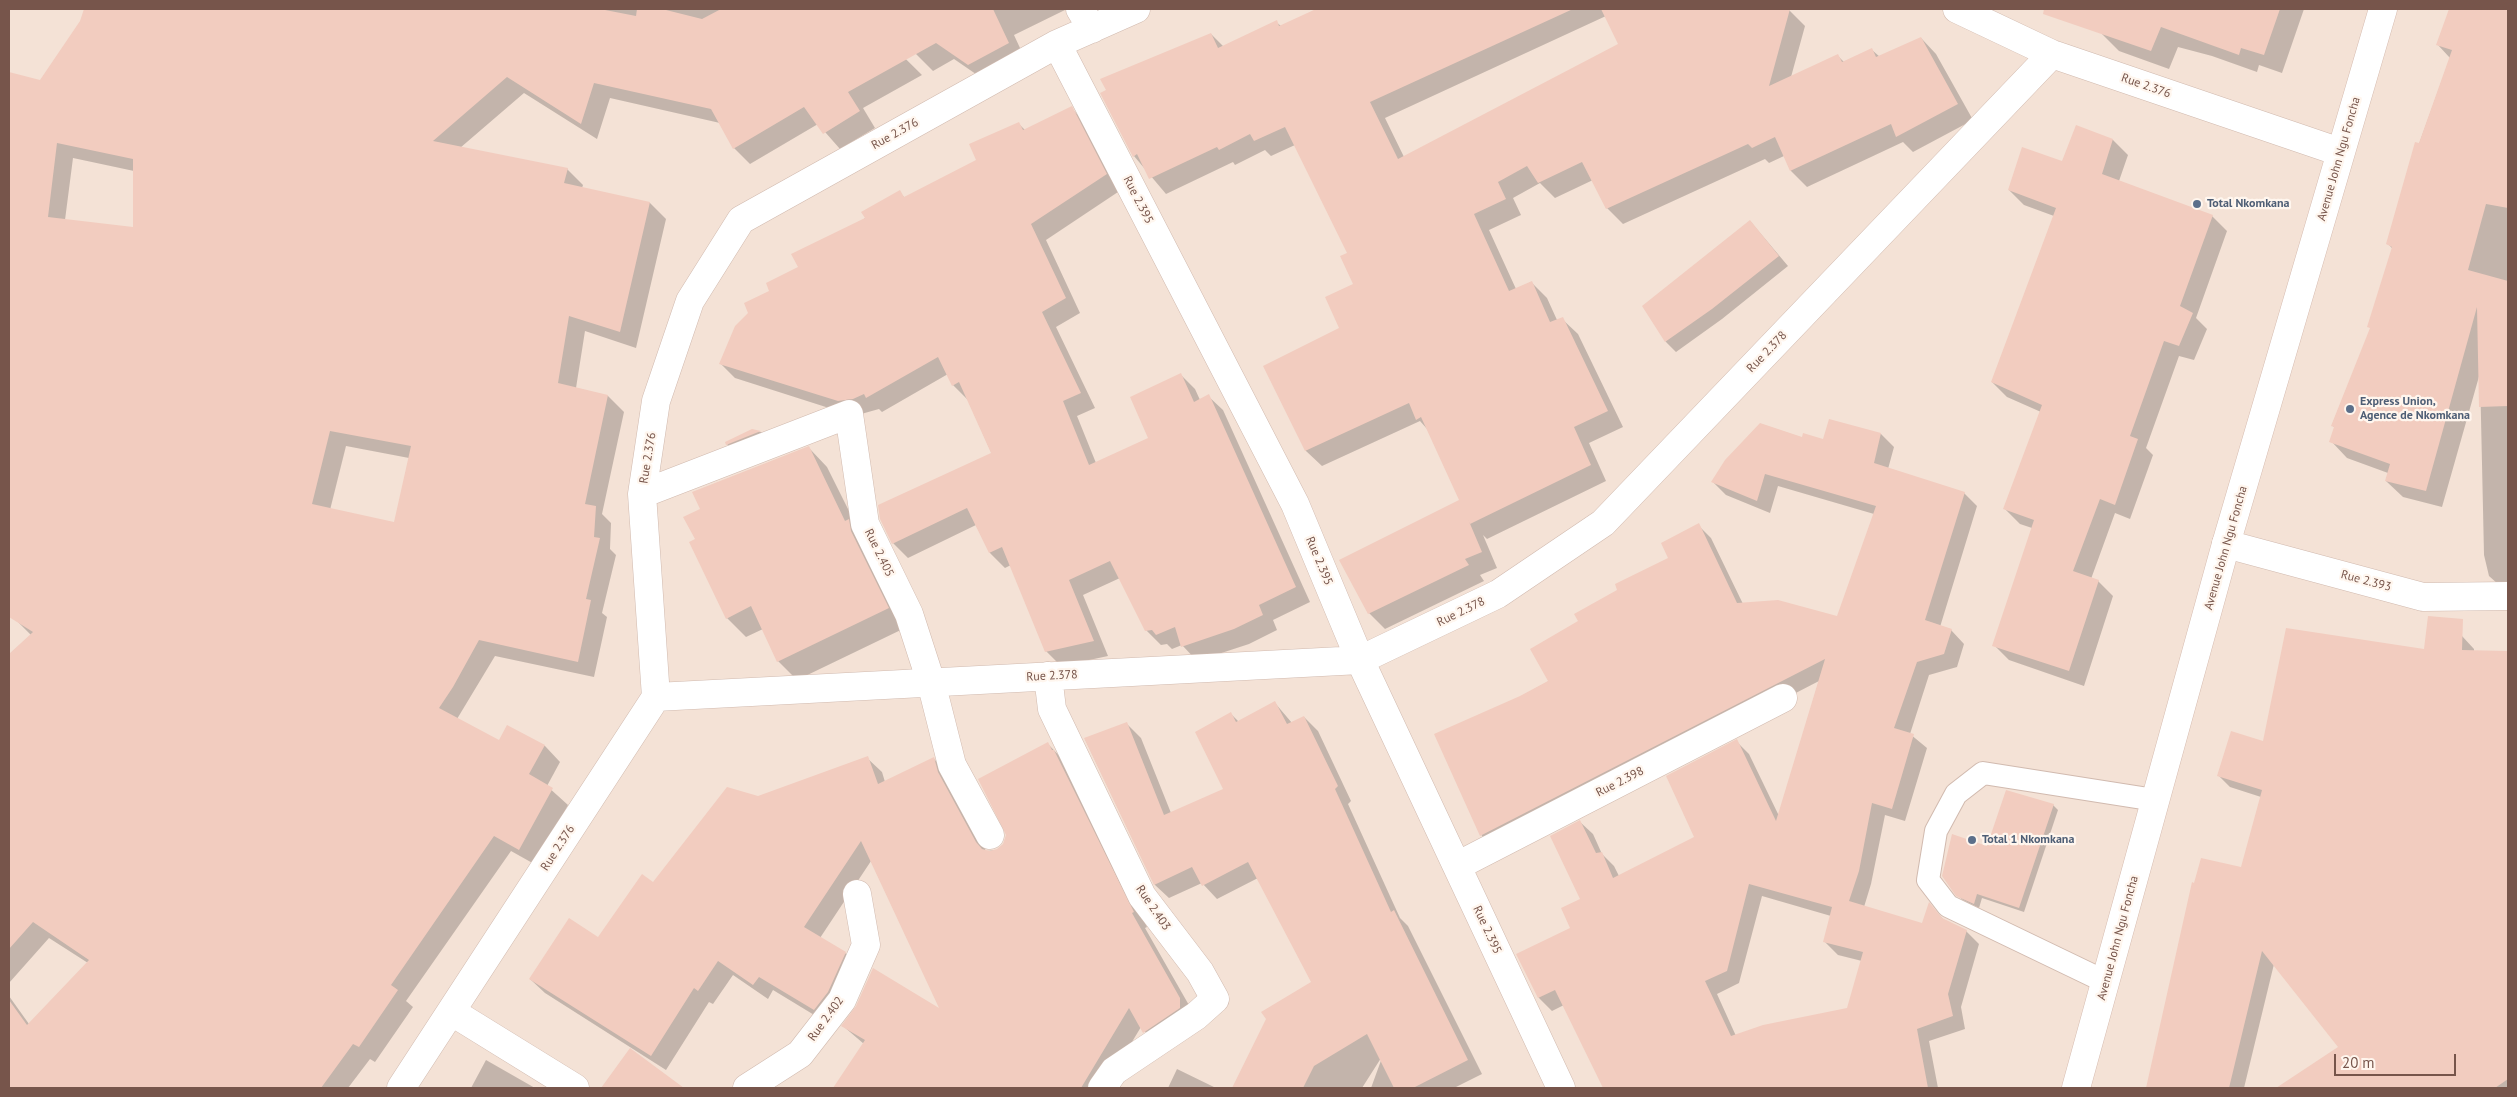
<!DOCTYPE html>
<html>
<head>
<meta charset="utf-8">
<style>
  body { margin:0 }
  #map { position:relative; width:2517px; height:1097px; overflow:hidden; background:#fdf1e7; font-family:"PT Sans",sans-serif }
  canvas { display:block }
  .frame { position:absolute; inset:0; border:10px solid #77554b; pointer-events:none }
  .scale { position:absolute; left:2334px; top:1054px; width:122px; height:22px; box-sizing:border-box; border:2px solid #77554b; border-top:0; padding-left:6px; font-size:15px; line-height:18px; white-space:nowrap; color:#77554b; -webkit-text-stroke:4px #fff6ee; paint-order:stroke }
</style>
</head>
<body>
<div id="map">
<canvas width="2517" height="1097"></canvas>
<div class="frame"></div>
<div class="scale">20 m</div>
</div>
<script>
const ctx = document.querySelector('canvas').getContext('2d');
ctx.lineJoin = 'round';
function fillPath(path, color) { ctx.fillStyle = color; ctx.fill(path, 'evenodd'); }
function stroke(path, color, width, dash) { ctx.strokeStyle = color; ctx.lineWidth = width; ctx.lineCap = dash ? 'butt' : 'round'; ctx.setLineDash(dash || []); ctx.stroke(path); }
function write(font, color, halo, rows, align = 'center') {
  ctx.font = font + ' "PT Sans",sans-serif'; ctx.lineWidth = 4.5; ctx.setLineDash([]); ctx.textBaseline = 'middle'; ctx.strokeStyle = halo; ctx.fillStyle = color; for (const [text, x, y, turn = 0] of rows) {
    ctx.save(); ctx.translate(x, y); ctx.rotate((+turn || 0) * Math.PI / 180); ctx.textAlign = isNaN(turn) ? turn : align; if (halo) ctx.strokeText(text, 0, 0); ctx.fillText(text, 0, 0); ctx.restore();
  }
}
const residential = new Path2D(`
  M 9,9 L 2508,9 L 2508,1088 L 9,1088 Z`);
const shadow = new Path2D(`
  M 85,9 L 855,9 L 922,75 L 863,108 L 875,128 L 840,149 L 818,124 L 750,164 L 734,148 L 720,123 L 610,98 L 597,139 L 524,93 L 460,148 L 567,169 L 583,185 L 582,188 L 650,203 L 666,219 L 636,348 L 585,331 L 576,388 L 608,396 L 624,412 L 602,514 L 611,523 L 610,549 L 616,555 L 602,613 L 607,617 L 594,677 L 495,656 L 457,719 L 500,742 L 508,727 L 545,746 L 560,762 L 547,786 L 568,805 L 536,865 L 511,851 L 406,1001 L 413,1007 L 375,1062 L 370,1059 L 348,1088 L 9,1088 L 9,996 L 29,1024 L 88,963 L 49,938 L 9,983 L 9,655 L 31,635 L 17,621 L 9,563 L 9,73 L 40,81 L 82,22 ZM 73,158 L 134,171 L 135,228 L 65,220 ZM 346,446 L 409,458 L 395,524 L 330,510 Z
  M 888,9 L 1067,9 L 1014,35 L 1026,61 L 986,81 L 954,59 L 933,71 L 916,54 Z
  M 1319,9 L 1324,9 L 1334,18 L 1353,9 L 1783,9 L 1789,10 L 1805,26 L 1791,77 L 1838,56 L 1844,62 L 1872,50 L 1880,57 L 1921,38 L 1936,54 L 1973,120 L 1913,152 L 1903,142 L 1807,187 L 1791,171 L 1784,156 L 1769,163 L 1765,159 L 1623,224 L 1607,208 L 1593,180 L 1555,198 L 1540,183 L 1513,198 L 1521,215 L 1489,230 L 1516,289 L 1531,282 L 1547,298 L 1557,320 L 1562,319 L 1578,334 L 1623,427 L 1589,443 L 1606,481 L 1487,539 L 1483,535 L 1497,568 L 1480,575 L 1484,581 L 1385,629 L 1369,613 L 1461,500 L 1428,430 L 1420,421 L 1322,466 L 1306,451 L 1265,366 L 1341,329 L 1355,285 L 1349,254 L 1295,145 L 1271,156 L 1265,150 L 1235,165 L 1233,162 L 1166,194 L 1134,156 L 1102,93 L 1211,34 L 1224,47 L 1276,22 L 1281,26 ZM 1606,16 L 1620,45 L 1404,157 L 1385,118 Z
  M 2109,9 L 2304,9 L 2282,73 L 2259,65 L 2257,72 L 2212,56 L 2178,47 L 2169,69 L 2119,51 L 2101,33 Z
  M 2451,9 L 2508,9 L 2508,593 L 2489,576 L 2484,555 L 2480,373 L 2442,507 L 2403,497 L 2386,481 L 2388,473 L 2347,458 L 2331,441 L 2335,428 L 2332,425 L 2371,329 L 2393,249 L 2388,244 L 2419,144 L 2450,58 L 2438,45 Z
  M 1071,108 L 1086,123 L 1121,190 L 1046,240 L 1080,313 L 1056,327 L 1095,408 L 1077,416 L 1096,463 L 1150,438 L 1180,374 L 1195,389 L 1200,400 L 1208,396 L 1223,410 L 1310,602 L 1273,620 L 1277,630 L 1249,644 L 1197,661 L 1182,645 L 1172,649 L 1167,644 L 1161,645 L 1146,630 L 1120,578 L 1083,595 L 1108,656 L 1061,666 L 1046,651 L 1011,565 L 1005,568 L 990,553 L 976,525 L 908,558 L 893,543 L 992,454 L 968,400 L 953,385 L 948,374 L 882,412 L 879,409 L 854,416 L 735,378 L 720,363 L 770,291 L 899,192 L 905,198 L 978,160 L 1019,124 L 1025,130 Z
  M 2077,127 L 2113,140 L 2128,155 L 2119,181 L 2212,216 L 2227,231 L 2196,318 L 2207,329 L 2194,360 L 2179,356 L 2146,448 L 2153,455 L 2130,519 L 2115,513 L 2091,579 L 2098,581 L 2113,596 L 2084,686 L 2009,660 L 1994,645 L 2032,528 L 2020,524 L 2005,509 L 2041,412 L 2007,397 L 1992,382 L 2054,216 L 2024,205 L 2009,190 L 2062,163 Z
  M 1750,221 L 1788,266 L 1722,319 L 1676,352 L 1666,342 L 1644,306 Z
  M 752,430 L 761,432 L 775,446 L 742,459 L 727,444 Z
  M 1881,434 L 1894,447 L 1888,469 L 1964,493 L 1977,506 L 1940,627 L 1951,630 L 1964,644 L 1957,667 L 1929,675 L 1910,734 L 1927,748 L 1905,821 L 1885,815 L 1871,884 L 1864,907 L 1923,925 L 1929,905 L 1944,920 L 1966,931 L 1979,944 L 1961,1007 L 1965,1029 L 1929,1041 L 1938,1088 L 1604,1088 L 1564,1005 L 1552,1011 L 1539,998 L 1518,955 L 1572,928 L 1582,899 L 1580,822 L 1593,834 L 1602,854 L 1614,866 L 1619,876 L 1696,838 L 1736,741 L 1749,754 L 1779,816 L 1819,681 L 1494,849 L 1482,836 L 1436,735 L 1520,697 L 1549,681 L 1580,622 L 1619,590 L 1670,558 L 1698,525 L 1711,538 L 1743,604 L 1838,618 L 1874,514 L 1778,486 L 1770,513 L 1726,495 L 1713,482 L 1803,439 L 1824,440 ZM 1762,896 L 1831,916 L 1825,942 L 1838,955 L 1862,961 L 1848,1009 L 1736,1036 L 1717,994 L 1739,983 Z
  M 809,448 L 827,467 L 907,627 L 797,680 L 778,661 L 763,629 L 746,637 L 727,618 L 691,542 L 697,540 L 701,509 Z
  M 2462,636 L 2474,649 L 2474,652 L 2508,652 L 2508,1088 L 2279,1088 L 2340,1047 L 2274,964 L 2244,1088 L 2147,1088 L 2193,884 L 2242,869 L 2261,797 L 2230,787 L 2218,775 L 2264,742 L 2425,650 Z
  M 1275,703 L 1292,723 L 1304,717 L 1318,731 L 1351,801 L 1348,804 L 1400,918 L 1408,926 L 1482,1074 L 1454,1088 L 1371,1088 L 1383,1055 L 1362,1088 L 1234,1088 L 1267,1019 L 1313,983 L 1258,878 L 1217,899 L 1202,883 L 1169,898 L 1155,885 L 1085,739 L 1127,724 L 1141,738 L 1171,813 L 1225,789 L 1231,714 L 1239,722 Z
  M 1048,744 L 1068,765 L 1147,927 L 1145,928 L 1194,1014 L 1158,1046 L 1141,1027 L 1104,1088 L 834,1088 L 864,1044 L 843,1026 L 942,1011 L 871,861 L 820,938 L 845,953 L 860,967 L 829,1024 L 773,990 L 768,999 L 733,975 L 713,1004 L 709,1002 L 666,1070 L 545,993 L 530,979 L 598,939 L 653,883 L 758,797 L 867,758 L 882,772 L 885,782 L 934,759 L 948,773 L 952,788 L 986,851 L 998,850 L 1005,843 Z
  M 2053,805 L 2058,810 L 2024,912 L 1982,898 L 1979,908 L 1963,900 L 1957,895 L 1988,847 Z
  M 630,1050 L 682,1088 L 602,1088 Z
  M 486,1060 L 535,1088 L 471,1088 Z
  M 1177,1069 L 1216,1088 L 1168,1088 Z`);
const building = new Path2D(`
  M 84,9 L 600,9 L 636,16 L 637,9 L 662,9 L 702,19 L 721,9 L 993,9 L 1009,43 L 968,65 L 936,43 L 848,92 L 860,111 L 823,134 L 804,107 L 733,149 L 711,109 L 594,83 L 581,124 L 507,77 L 433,141 L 568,168 L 564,183 L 650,202 L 620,332 L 569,316 L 558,383 L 608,395 L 585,504 L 596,506 L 594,537 L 600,538 L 586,599 L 591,600 L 578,662 L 479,640 L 453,687 L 439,708 L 499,740 L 507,725 L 545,745 L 529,774 L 553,788 L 519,850 L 494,836 L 391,985 L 398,990 L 359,1047 L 353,1044 L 321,1088 L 9,1088 L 9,1000 L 27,1025 L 89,960 L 33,922 L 9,949 L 9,654 L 33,632 L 9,617 L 9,72 L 40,80 L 80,21 ZM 57,143 L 133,159 L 133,227 L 48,217 ZM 330,431 L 411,446 L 394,522 L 312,504 Z
  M 1316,9 L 1573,9 L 1370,102 L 1398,159 L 1618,44 L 1601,9 L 1790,9 L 1769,86 L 1838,54 L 1842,62 L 1872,48 L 1876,57 L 1921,37 L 1958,104 L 1896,137 L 1891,124 L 1790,171 L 1775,137 L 1752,148 L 1748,144 L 1606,209 L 1582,162 L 1538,183 L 1527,166 L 1498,182 L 1506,199 L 1474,214 L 1509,291 L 1532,281 L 1550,322 L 1563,317 L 1608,411 L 1574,427 L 1591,465 L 1470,524 L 1468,519 L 1482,552 L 1465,559 L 1469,565 L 1368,614 L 1339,560 L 1459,500 L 1421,417 L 1416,420 L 1409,403 L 1305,451 L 1263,366 L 1339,328 L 1325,297 L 1353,284 L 1340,256 L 1347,253 L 1285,127 L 1254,141 L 1250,134 L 1219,150 L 1217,147 L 1149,179 L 1137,154 L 1133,157 L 1100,93 L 1106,90 L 1100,79 L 1211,33 L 1218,48 L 1277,20 L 1279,26 Z
  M 2044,9 L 2280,9 L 2264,55 L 2241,48 L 2239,55 L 2161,27 L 2151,51 L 2043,14 Z
  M 2449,9 L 2508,9 L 2508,208 L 2486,204 L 2468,270 L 2508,281 L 2508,406 L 2479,407 L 2477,307 L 2426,491 L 2385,481 L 2390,464 L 2329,442 L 2334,427 L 2331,426 L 2370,328 L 2367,327 L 2392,247 L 2386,244 L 2415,142 L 2419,143 L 2452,50 L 2436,45 Z
  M 1072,106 L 1107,174 L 1031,224 L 1066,298 L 1042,312 L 1081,393 L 1063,401 L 1089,465 L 1148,438 L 1130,397 L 1181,373 L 1194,402 L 1209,394 L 1296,587 L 1259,605 L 1263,615 L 1234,629 L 1181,647 L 1175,627 L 1156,635 L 1152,630 L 1145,631 L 1110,561 L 1069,580 L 1094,641 L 1045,652 L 1002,547 L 989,553 L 967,508 L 892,544 L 880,519 L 878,505 L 991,453 L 959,382 L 952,386 L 938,357 L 866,398 L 864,394 L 853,399 L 838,401 L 719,364 L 735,326 L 748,313 L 744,303 L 769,291 L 766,283 L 798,267 L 791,254 L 865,218 L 861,212 L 900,190 L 904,197 L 976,160 L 969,144 L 1019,122 L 1023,130 Z
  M 2076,125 L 2113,139 L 2102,174 L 2213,215 L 2180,306 L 2193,313 L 2179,346 L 2164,341 L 2130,436 L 2138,439 L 2115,505 L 2100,499 L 2073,571 L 2099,580 L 2069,671 L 1992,646 L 2034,520 L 2003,509 L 2042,405 L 1991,382 L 2056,208 L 2008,190 L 2022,147 L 2062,161 Z
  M 1750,220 L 1779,256 L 1712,309 L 1665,342 L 1642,306 Z
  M 1829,419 L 1881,433 L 1874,463 L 1965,492 L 1925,620 L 1952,629 L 1944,654 L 1917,662 L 1894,728 L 1914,734 L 1892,809 L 1872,803 L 1859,871 L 1849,901 L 1922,923 L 1929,902 L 1942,918 L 1967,930 L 1948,994 L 1953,1016 L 1917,1029 L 1928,1088 L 1603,1088 L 1555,990 L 1538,998 L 1516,954 L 1570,928 L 1561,908 L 1580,899 L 1550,836 L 1580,820 L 1596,853 L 1602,852 L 1613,878 L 1694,837 L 1666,776 L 1737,739 L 1776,821 L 1825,659 L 1480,836 L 1434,734 L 1520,696 L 1548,681 L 1530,649 L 1578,621 L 1574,614 L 1617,590 L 1615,584 L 1668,558 L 1661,543 L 1699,523 L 1737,603 L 1778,600 L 1837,616 L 1876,506 L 1765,474 L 1757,501 L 1711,482 L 1725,460 L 1760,423 L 1802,437 L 1803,433 L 1823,439 ZM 1749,884 L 1832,907 L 1823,942 L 1863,952 L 1847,1008 L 1763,1025 L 1731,1036 L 1705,981 L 1727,971 Z
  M 752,429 L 761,431 L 726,445 L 725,442 Z
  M 809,446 L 845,521 L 849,519 L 851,531 L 889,608 L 777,662 L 751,606 L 726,619 L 689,542 L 695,539 L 683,517 L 700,509 L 692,492 Z
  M 2428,616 L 2463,619 L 2462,650 L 2508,651 L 2508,1079 L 2495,1088 L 2276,1088 L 2338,1047 L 2262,951 L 2229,1088 L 2146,1088 L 2192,882 L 2194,883 L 2201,858 L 2241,867 L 2262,790 L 2217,776 L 2231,731 L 2263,741 L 2286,628 L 2424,649 Z
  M 1275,701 L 1287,724 L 1304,716 L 1338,786 L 1335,789 L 1391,912 L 1394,910 L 1468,1060 L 1413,1088 L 1394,1088 L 1367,1034 L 1314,1066 L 1303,1088 L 1232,1088 L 1266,1019 L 1261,1012 L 1311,982 L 1248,862 L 1202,886 L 1192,867 L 1154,885 L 1084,738 L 1127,722 L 1164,815 L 1223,789 L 1195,732 L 1231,712 L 1236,722 Z
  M 1048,742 L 1052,750 L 1054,750 L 1134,912 L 1132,913 L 1180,998 L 1180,1008 L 1143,1033 L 1129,1008 L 1081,1088 L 833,1088 L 865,1040 L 841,1026 L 856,1006 L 873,968 L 939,1008 L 861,841 L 804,927 L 846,952 L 828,992 L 814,1010 L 759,977 L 753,985 L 718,961 L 698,991 L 694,988 L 651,1056 L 529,979 L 569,918 L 598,937 L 642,874 L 653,882 L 727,787 L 758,796 L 868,756 L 878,784 L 934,757 L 938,772 L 976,842 L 982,849 L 990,851 L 997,849 L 1003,844 L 1006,835 L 978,779 Z
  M 2006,790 L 2054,804 L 2019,908 L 1977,894 L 1974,904 L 1956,896 L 1942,876 L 1952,834 L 1987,846 Z
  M 630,1048 L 684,1088 L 601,1088 Z`);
const service = new Path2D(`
  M 2106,982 L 1948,906 L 1928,880 L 1936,831 L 1956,794 L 1983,773 L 2155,800`);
const minor = new Path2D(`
  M 1080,9 L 1092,29
  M 1957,9 L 2052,54 L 2340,152
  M 1057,44 L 1295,504 L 1360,660 L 1561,1088
  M 642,494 L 849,414 L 865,524 L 909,614 L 931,682 L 952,765 L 990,835
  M 2226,544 L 2423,597 L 2508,596
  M 1048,676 L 1052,709 L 1142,896 L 1200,972 L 1215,999 L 1196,1016 L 1114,1071 L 1102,1088
  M 656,697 L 1360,660 L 1498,594 L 1603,523 L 2052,54
  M 1457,866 L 1783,698
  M 452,1012 L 575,1088
  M 401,1088 L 656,697 L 642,494 L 656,401 L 690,301 L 741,220 L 1057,44 L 1136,9
  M 747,1088 L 800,1054 L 842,1000 L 866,945 L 857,894`);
const secondary = new Path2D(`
  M 2076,1088 L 2226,544 L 2383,9`);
const markers = [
  [2197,204,5,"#5c6f8a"],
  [2350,409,5,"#5c6f8a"],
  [1972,840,5,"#5c6f8a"]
];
const streetNames = [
  ["Rue 2.376",2146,86,19],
  ["Rue 2.376",895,134,-29],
  ["Avenue John Ngu Foncha",2339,159,-74],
  ["Rue 2.395",1138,200,63],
  ["Rue 2.378",1767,352,-46],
  ["Rue 2.376",648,458,-81],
  ["Avenue John Ngu Foncha",2226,548,-74],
  ["Rue 2.405",879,553,64],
  ["Rue 2.395",1319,561,67],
  ["Rue 2.393",2366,581,15],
  ["Rue 2.378",1461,612,-26],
  ["Rue 2.378",1052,676,-3],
  ["Rue 2.398",1620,782,-27],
  ["Rue 2.376",558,848,-57],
  ["Rue 2.403",1153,908,56],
  ["Rue 2.395",1487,930,65],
  ["Avenue John Ngu Foncha",2118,938,-75],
  ["Rue 2.402",826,1019,-54]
];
const serviceNames = [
  ["Total Nkomkana",2207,204],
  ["Express Union,",2360,402],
  ["Agence de Nkomkana",2360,416],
  ["Total 1 Nkomkana",1982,840]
];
fillPath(residential, '#f4e2d6');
fillPath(shadow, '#0003');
fillPath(building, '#f2ccbf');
stroke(service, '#d1baaf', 24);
stroke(minor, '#d1baaf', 29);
stroke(secondary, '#d4b9ad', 29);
stroke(service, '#fff', 22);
stroke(minor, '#fff', 28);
stroke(secondary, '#fff', 28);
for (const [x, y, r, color] of markers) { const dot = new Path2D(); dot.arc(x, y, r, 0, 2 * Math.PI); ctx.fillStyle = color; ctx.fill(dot); stroke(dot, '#fff6ee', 2); }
write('12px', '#77554b', '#fff6ee', streetNames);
write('bold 12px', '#4e5e75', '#fff6ee', serviceNames, 'left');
</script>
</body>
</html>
